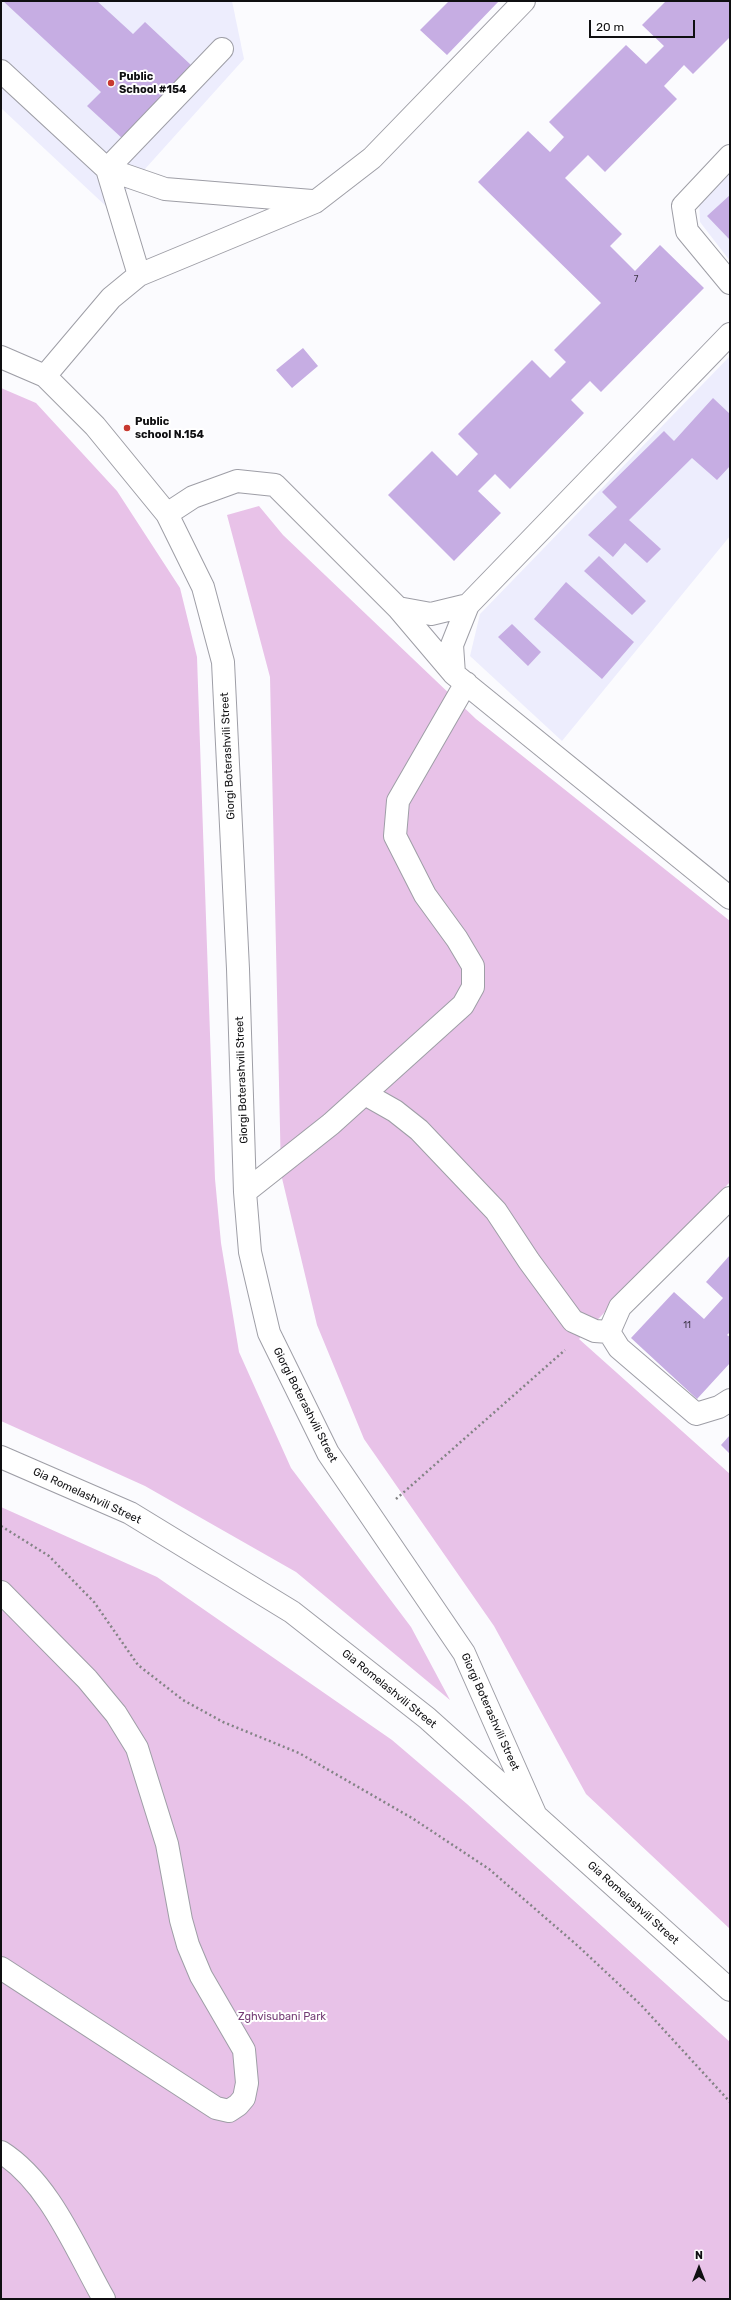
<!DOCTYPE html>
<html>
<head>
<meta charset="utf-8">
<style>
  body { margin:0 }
  #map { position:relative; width:731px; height:2300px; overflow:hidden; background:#fbfbfe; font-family:Rubik,sans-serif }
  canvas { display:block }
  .frame { position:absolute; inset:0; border:2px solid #0f0f11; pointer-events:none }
  .north { position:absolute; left:679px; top:2248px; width:40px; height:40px; -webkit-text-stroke:3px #fff; paint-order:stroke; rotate:0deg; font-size:11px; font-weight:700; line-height:16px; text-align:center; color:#0f0f11 }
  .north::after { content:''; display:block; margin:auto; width:14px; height:18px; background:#0f0f11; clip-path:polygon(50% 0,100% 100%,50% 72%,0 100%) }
  .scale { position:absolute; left:589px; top:20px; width:106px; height:18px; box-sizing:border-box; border:2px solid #0f0f11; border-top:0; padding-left:5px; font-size:12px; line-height:14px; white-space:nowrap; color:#0f0f11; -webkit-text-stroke:3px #fff; paint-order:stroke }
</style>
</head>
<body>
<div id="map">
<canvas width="731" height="2300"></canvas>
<div class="frame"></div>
<div class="north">N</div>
<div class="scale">20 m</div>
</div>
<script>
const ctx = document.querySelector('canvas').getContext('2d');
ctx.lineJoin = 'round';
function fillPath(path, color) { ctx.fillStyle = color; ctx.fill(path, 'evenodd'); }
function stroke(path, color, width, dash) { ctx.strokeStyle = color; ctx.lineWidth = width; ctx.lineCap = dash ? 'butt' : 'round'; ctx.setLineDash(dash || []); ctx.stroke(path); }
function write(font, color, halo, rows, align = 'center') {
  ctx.font = font + ' Rubik,sans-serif'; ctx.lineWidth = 4; ctx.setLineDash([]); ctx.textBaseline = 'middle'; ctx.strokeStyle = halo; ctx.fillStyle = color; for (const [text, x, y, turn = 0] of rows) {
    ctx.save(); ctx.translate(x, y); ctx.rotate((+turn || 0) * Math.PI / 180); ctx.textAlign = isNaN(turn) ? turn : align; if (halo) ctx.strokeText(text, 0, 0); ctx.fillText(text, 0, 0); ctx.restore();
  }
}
const built = new Path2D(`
  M 1,1 L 232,1 L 244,59 L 109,209 L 1,108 Z
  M 730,167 L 730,261 L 700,222 L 699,198 Z
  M 730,356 L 730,536 L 562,741 L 470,656 L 480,614 Z`);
const green = new Path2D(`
  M 1,388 L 36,403 L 117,491 L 180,588 L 197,657 L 215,1179 L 221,1243 L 239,1352 L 291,1468 L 411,1627 L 450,1700 L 296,1572 L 145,1486 L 1,1421 Z
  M 259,506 L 283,535 L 476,719 L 730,921 L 730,1182 L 579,1339 L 730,1474 L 730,1929 L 586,1794 L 494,1626 L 364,1439 L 317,1325 L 281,1174 L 270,677 L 227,515 Z
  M 1,1507 L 157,1577 L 392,1740 L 467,1804 L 730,2042 L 730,2299 L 1,2299 Z`);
const building = new Path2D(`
  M 3,1 L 97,1 L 133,34 L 145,22 L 191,65 L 123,139 L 87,106 L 101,92 Z
  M 449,1 L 499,1 L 447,55 L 420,30 Z
  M 666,1 L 730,1 L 730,37 L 693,74 L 684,65 L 664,86 L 677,99 L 605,172 L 588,155 L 565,178 L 622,234 L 610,246 L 635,271 L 660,245 L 704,288 L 601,392 L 590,381 L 571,400 L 584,413 L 510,489 L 495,474 L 478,491 L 501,513 L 454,561 L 388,495 L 432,451 L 457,476 L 478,454 L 458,434 L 532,360 L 550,378 L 566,362 L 554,350 L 601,303 L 478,182 L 528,131 L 550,152 L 564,137 L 549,122 L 626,45 L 646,64 L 664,46 L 642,25 Z
  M 730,195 L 730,240 L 707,216 Z
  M 303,348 L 318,366 L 292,388 L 276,370 Z
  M 713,398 L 730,414 L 730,466 L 717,480 L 692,458 L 629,520 L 661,549 L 647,563 L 625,543 L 613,557 L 588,535 L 617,507 L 602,492 L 664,431 L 674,441 Z
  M 599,556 L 646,601 L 632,615 L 584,571 Z
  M 566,582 L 634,642 L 602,679 L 534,619 Z
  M 512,624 L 541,652 L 528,666 L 498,637 Z
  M 730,1255 L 730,1332 L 727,1335 L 730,1337 L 730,1363 L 697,1399 L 631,1338 L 674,1292 L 704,1319 L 723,1298 L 706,1282 Z
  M 730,1435 L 730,1454 L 721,1445 Z`);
const path = new Path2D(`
  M 396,1499 L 565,1350
  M 1,1526 L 49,1556 L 94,1602 L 138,1665 L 183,1700 L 223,1722 L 299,1753 L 412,1818 L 489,1869 L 578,1946 L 641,2005 L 730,2102`);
const minor = new Path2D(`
  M 222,49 L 107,169 L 165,189 L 312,201
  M 1,71 L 107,169 L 139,275
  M 730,156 L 683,206 L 687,231 L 730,283
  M 1,357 L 45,376 L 95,426 L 167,514 L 203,587 L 223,662 L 238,969 L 245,1192 L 250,1252 L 269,1333 L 328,1453 L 464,1653 L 536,1816
  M 45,376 L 111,298 L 139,275 L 315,202 L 372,158 L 524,1
  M 167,514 L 193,497 L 237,481 L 275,485 L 398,608 L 431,614 L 468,605 L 730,334
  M 398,608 L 454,674 L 730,898
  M 454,674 L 452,645 L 468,605
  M 365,1094 L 395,1111 L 419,1130 L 496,1211 L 529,1261 L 573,1321 L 595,1331 L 609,1332
  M 245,1192 L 331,1124 L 463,1005 L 473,987 L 473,966 L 457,939 L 425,895 L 395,836 L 398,801 L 466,683
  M 730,1198 L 620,1307 L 609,1332 L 619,1348 L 696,1414 L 719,1407 L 730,1400
  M 1,1457 L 130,1513 L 292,1612 L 427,1718 L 730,1990
  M 1,1592 L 87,1679 L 116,1714 L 137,1748 L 167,1844 L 181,1920 L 188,1945 L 201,1976 L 244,2050 L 247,2083 L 244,2098 L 238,2105 L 229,2111 L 216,2108 L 1,1968
  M 1,2152 C 50,2183 76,2250 104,2299`);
const markers = [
  [111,83,4,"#c73930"],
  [127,428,4,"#c73930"]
];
const numberNames = [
  ["7",636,279],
  ["11",687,1325]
];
const poiNames = [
  ["Public",119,77],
  ["School #154",119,90],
  ["Public",135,422],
  ["school N.154",135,435]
];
const streetNames = [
  ["Giorgi Boterashvili Street",228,756,-93],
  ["Giorgi Boterashvili Street",242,1080,-92],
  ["Giorgi Boterashvili Street",305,1405,63],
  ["Gia Romelashvili Street",87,1496,25],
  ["Gia Romelashvili Street",389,1689,39],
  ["Giorgi Boterashvili Street",490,1712,66],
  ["Gia Romelashvili Street",633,1903,42]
];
const parkNames = [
  ["Zghvisubani Park",282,2017]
];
fillPath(built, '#ededfd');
fillPath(green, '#e8c2e8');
fillPath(building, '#c6ade3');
stroke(minor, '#9e9ea6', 24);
stroke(path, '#838385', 2.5, [2, 3]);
stroke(minor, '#fff', 22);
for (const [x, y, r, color] of markers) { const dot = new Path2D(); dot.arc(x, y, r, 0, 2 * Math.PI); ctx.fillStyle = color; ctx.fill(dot); stroke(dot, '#fff', 1.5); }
write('9px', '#3d3646', null, numberNames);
write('bold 11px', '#0f0f11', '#fff', poiNames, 'left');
write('11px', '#0f0f11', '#fff', streetNames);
write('11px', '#743d75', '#fff', parkNames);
</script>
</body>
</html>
